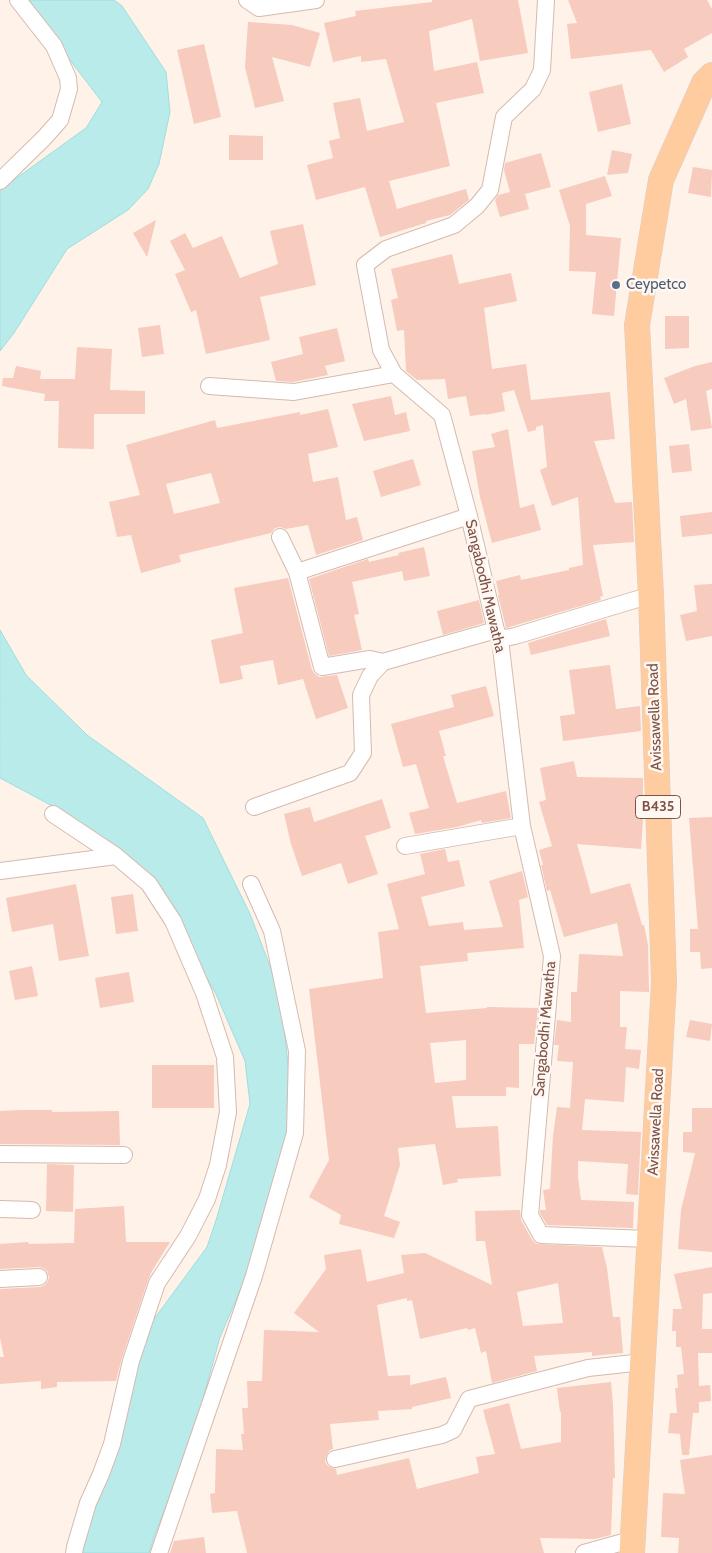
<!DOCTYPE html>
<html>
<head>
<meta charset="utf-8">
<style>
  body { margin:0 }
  canvas { display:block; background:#fff2e8 }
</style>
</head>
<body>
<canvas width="712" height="1553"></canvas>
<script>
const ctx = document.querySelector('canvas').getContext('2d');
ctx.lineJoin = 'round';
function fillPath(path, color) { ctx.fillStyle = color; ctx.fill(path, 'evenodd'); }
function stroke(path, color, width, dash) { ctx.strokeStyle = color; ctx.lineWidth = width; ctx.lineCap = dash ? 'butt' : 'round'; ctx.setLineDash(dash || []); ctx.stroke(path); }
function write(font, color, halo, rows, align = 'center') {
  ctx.font = font + ' Cabin,sans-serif'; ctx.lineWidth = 5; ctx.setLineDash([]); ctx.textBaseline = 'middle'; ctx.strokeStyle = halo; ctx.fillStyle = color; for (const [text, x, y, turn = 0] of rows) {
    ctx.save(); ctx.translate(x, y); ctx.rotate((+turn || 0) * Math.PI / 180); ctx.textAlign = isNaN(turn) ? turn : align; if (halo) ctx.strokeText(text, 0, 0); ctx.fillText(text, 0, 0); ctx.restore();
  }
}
const water = new Path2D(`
  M 15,0 L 114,0 L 122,6 L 166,72 L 170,112 L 159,164 L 148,189 L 128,210 L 67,249 L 14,333 L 0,351 L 0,190 L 86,128 L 102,102 L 50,34 Z
  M 0,630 L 26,675 L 87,735 L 203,818 L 250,914 L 281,995 L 291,1096 L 280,1178 L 253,1261 L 220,1337 L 192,1439 L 154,1537 L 149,1553 L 82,1553 L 87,1520 L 146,1330 L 207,1247 L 217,1217 L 250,1104 L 245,1061 L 216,994 L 149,877 L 56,808 L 0,778 Z`);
const building = new Path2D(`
  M 432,0 L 518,0 L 528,53 L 480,61 L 472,19 L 429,31 L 434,71 L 477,62 L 484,93 L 436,103 L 450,166 L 389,181 L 397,209 L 466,189 L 469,200 L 450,215 L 426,221 L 426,223 L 380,237 L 365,187 L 316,200 L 307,165 L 333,158 L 329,141 L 340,138 L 333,103 L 360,98 L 367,131 L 404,122 L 386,59 L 361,62 L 361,56 L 333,62 L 324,23 L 356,16 L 355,11 L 432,2 Z
  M 568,0 L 707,0 L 712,9 L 712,33 L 684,49 L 688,57 L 664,72 L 651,50 L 571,59 L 567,24 L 577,23 Z
  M 248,22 L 292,25 L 320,33 L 310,67 L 272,57 L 284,101 L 255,108 L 245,67 Z
  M 204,44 L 221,117 L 194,124 L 177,50 Z
  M 622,84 L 631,124 L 598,132 L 589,92 Z
  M 229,135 L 263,136 L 263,160 L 229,160 Z
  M 612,150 L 632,154 L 628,173 L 607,175 Z
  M 541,153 L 551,187 L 525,194 L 529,209 L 500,217 L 495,200 L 498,195 L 510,192 L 504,170 L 505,163 Z
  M 693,167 L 712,170 L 711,197 L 688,193 Z
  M 605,176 L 612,196 L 586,204 L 586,235 L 621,238 L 614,316 L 592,314 L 596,272 L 569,271 L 570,226 L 559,190 Z
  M 156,220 L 147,257 L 133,233 Z
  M 303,224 L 316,285 L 260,297 L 270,340 L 206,354 L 196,310 L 191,312 L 175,274 L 185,270 L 170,241 L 185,233 L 193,248 L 222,236 L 240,278 L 278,264 L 270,231 Z
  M 452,254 L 459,284 L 511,273 L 517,301 L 484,308 L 492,369 L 526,364 L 531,400 L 610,392 L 615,439 L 594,441 L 615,503 L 632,502 L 634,542 L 593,545 L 603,596 L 600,597 L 601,600 L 506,628 L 498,595 L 499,595 L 496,581 L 520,575 L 521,580 L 569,570 L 569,568 L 583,565 L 578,497 L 552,506 L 540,470 L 547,467 L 543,425 L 536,427 L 536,430 L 528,432 L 514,390 L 502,393 L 505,411 L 485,415 L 485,414 L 470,416 L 466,396 L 448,399 L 445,379 L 417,380 L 406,371 L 404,330 L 397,331 L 391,300 L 398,298 L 391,269 Z
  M 665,316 L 689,316 L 689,348 L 665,349 Z
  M 160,325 L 164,354 L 142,357 L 138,328 Z
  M 337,328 L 345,361 L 325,366 L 328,375 L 293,382 L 276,381 L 271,362 L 303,354 L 299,337 Z
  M 77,347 L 112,349 L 110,390 L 145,391 L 145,414 L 94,414 L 94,449 L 58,448 L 59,401 L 44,401 L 45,394 L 2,386 L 3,378 L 13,378 L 16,366 L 41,371 L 40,379 L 75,379 Z
  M 712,362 L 712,389 L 706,391 L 712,428 L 691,431 L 686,399 L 674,404 L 664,378 L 695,366 Z
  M 391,396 L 395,415 L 406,412 L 410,431 L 364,441 L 352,404 Z
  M 328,409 L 338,447 L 308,454 L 313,482 L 338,477 L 346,520 L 357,517 L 363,540 L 316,555 L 308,525 L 286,529 L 280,527 L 275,528 L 271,533 L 179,555 L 181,562 L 141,573 L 131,535 L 117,537 L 109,502 L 140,495 L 126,445 L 215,420 L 217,428 L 300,412 L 300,415 ZM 211,473 L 220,503 L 174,514 L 166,484 Z
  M 508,429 L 520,508 L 534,504 L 541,530 L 492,543 L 480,497 L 472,451 L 495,447 L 491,434 Z
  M 689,444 L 692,471 L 672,473 L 669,446 Z
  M 413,459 L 421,485 L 381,497 L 373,471 Z
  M 712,512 L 712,534 L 682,537 L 680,516 Z
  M 424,547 L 430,576 L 404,581 L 402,571 L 352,582 L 359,614 L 354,615 L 362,650 L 329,656 L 309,579 L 368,559 L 369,562 L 399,555 L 398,553 Z
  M 288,578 L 312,670 L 315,674 L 319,677 L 337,675 L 348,708 L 316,719 L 303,679 L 278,685 L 273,660 L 240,666 L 243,679 L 220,684 L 211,640 L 243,633 L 234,588 Z
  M 712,584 L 712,636 L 686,641 L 680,615 L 697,611 L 694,585 Z
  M 479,600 L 484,623 L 443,635 L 437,611 Z
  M 606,619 L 610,636 L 531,655 L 528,643 Z
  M 610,665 L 616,709 L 640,706 L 641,731 L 563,741 L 560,716 L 575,714 L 569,670 Z
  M 486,686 L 494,716 L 439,731 L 446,756 L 443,756 L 457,803 L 506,791 L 511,818 L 482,823 L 481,820 L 457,827 L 415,834 L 409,813 L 429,808 L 416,764 L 403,767 L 391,724 L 454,707 L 451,695 Z
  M 574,761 L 577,777 L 643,778 L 643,819 L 641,849 L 577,844 L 591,894 L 630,883 L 642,925 L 644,925 L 648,945 L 649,992 L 620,991 L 620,1027 L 627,1027 L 625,1049 L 641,1050 L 639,1069 L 626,1067 L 624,1102 L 585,1099 L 582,1130 L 641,1132 L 638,1195 L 626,1194 L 628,1164 L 578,1161 L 578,1177 L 581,1200 L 634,1202 L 633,1228 L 547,1225 L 540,1213 L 540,1210 L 546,1210 L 543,1190 L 550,1189 L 553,1136 L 557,1107 L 570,1108 L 573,1062 L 557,1061 L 559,1045 L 554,1045 L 557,1020 L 571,1022 L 571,992 L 577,992 L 579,954 L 623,956 L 617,923 L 564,937 L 550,890 L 547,891 L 541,865 L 543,865 L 539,850 L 552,846 L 539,802 L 546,800 L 540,768 Z
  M 382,799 L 391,828 L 365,836 L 378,874 L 348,884 L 341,863 L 302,876 L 291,844 L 284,814 L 310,807 L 314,822 Z
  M 712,817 L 712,968 L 701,969 L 700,952 L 690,952 L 690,929 L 698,929 L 689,818 Z
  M 445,849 L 448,862 L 459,860 L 465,886 L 421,897 L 429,926 L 463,922 L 464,930 L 503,927 L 489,881 L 522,871 L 528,897 L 519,900 L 524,948 L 467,953 L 468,961 L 420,966 L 426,1013 L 487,1008 L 487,1007 L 538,1008 L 534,1044 L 519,1044 L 519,1088 L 506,1087 L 506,1096 L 452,1096 L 456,1128 L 498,1126 L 501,1176 L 457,1179 L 458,1182 L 443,1185 L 435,1144 L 398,1148 L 400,1165 L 384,1216 L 400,1222 L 394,1238 L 339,1224 L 341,1215 L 309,1197 L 329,1160 L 309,989 L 383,978 L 378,932 L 399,929 L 387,884 L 425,874 L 420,854 ZM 466,1040 L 466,1080 L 435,1083 L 430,1043 Z
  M 76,884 L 89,956 L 59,961 L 53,924 L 12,932 L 6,898 Z
  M 133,894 L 138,931 L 116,934 L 111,897 Z
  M 32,966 L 38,996 L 15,1000 L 9,971 Z
  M 129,972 L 134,1002 L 100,1008 L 95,978 Z
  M 690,1020 L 712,1024 L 710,1041 L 686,1037 Z
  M 152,1065 L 214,1065 L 214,1108 L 152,1108 Z
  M 692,1108 L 712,1108 L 712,1252 L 678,1249 L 681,1210 L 695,1153 L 683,1152 L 683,1132 L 692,1132 Z
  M 22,1110 L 52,1110 L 52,1112 L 119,1111 L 120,1145 L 0,1144 L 0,1111 Z
  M 47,1164 L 74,1165 L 73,1212 L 46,1211 Z
  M 124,1206 L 126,1242 L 170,1242 L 152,1271 L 148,1280 L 122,1358 L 116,1381 L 57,1382 L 57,1387 L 41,1389 L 41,1381 L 0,1384 L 0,1357 L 4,1357 L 0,1338 L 0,1289 L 40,1287 L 45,1285 L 48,1281 L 49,1277 L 47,1271 L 43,1268 L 39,1267 L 0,1269 L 0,1244 L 28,1242 L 29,1244 L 74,1243 L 75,1209 Z
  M 520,1210 L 521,1220 L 532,1240 L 536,1244 L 602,1247 L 607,1268 L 613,1317 L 620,1317 L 623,1353 L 592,1356 L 592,1352 L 534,1356 L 537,1371 L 492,1383 L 486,1351 L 481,1353 L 475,1328 L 468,1330 L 467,1328 L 420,1339 L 412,1300 L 407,1301 L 407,1298 L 377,1305 L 388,1376 L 410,1375 L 410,1385 L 446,1377 L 451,1398 L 412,1407 L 412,1409 L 378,1411 L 379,1420 L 330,1424 L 333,1449 L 329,1451 L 326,1456 L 325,1462 L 328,1466 L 336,1469 L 337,1475 L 409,1458 L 417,1489 L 479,1473 L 476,1457 L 495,1454 L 483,1410 L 509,1403 L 521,1449 L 561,1442 L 561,1411 L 560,1412 L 557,1388 L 611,1382 L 613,1404 L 615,1478 L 613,1478 L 611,1535 L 595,1539 L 540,1538 L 544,1553 L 247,1553 L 237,1511 L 212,1513 L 210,1494 L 215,1493 L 216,1449 L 243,1450 L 241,1434 L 244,1434 L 242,1408 L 248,1408 L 247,1381 L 262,1381 L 264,1330 L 319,1332 L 294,1313 L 326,1269 L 324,1255 L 361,1249 L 367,1282 L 404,1273 L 401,1255 L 425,1253 L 492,1285 L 485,1241 L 476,1241 L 475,1211 ZM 558,1283 L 563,1323 L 523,1326 L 517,1292 Z
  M 712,1267 L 712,1293 L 703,1294 L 702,1329 L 712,1329 L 712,1353 L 698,1353 L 699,1386 L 710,1385 L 711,1401 L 699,1402 L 699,1413 L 693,1413 L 689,1455 L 682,1455 L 680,1434 L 668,1433 L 670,1413 L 677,1413 L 675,1388 L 678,1388 L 677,1375 L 684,1374 L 681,1347 L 676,1347 L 676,1331 L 672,1331 L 673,1309 L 682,1309 L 674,1274 Z
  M 712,1455 L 712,1553 L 678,1553 L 679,1538 L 661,1537 L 663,1493 L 685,1494 L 680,1460 Z
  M 204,1537 L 206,1553 L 170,1553 L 174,1541 Z`);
const minor = new Path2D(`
  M 247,0 L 259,8 L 316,0
  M 546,0 L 542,70 L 533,89 L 504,117 L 490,190 L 477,206 L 454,225 L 386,249 L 365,265 L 381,350 L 394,374 L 442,415 L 469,516 L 496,630 L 500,639 L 522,826 L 552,956 L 530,1215 L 541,1235 L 649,1239
  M 0,181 L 44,138 L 60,120 L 69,89 L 68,78 L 54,46 L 18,0
  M 209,386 L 294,392 L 394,374
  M 280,537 L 297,572 L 322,667 L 370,659 L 383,662
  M 297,572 L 469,516
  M 500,639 L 515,636 L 651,595
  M 254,807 L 350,773 L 363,753 L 361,695 L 370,676 L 383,662 L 496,630
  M 53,814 L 116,856 L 149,884 L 173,921 L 204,993 L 225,1057 L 228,1112 L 218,1165 L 207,1199 L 188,1236 L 157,1283 L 131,1361 L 112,1444 L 101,1474 L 88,1503 L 75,1547 L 74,1553
  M 405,846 L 522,826
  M 0,871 L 116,856
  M 0,1154 L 124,1155
  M 0,1209 L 32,1210
  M 0,1279 L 39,1277
  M 335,1459 L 442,1435 L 453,1430 L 469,1399 L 588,1368 L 643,1362
  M 159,1553 L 254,1276 L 295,1133 L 297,1051 L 272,931 L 251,884
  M 584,1553 L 634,1539`);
const primary = new Path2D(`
  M 632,1553 L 664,982 L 651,595 L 637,325 L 661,180 L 704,83 L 712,75`);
const markers = [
  [616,285,5,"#5c6f8a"]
];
const shields = [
  [658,807,45]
];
const shieldNames = [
  ["B435",658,807]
];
const serviceNames = [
  ["Ceypetco",626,285]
];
const streetNames = [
  ["Sangabodhi Mawatha",485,586,77],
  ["Avissawella Road",655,717,-92],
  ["Sangabodhi Mawatha",545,1029,-85],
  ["Avissawella Road",656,1122,-87]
];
fillPath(water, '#b9ebeb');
stroke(water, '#9edede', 1);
fillPath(building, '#f7cbbd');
stroke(minor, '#d5baaf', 18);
stroke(primary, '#dbcfcc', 26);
stroke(minor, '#fff', 16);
stroke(primary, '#ffcc9f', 25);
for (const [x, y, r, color] of markers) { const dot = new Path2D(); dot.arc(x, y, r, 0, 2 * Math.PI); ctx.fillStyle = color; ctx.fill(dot); stroke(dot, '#fff7f1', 2); }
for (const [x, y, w] of shields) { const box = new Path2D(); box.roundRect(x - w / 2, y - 11.5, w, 23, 4); ctx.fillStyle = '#fff7f1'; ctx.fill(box); stroke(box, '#7d5348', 1); }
write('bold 14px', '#7d5348', null, shieldNames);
write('15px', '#4e5e75', '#fff7f1', serviceNames, 'left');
write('15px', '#7d5348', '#fff7f1', streetNames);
</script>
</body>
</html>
